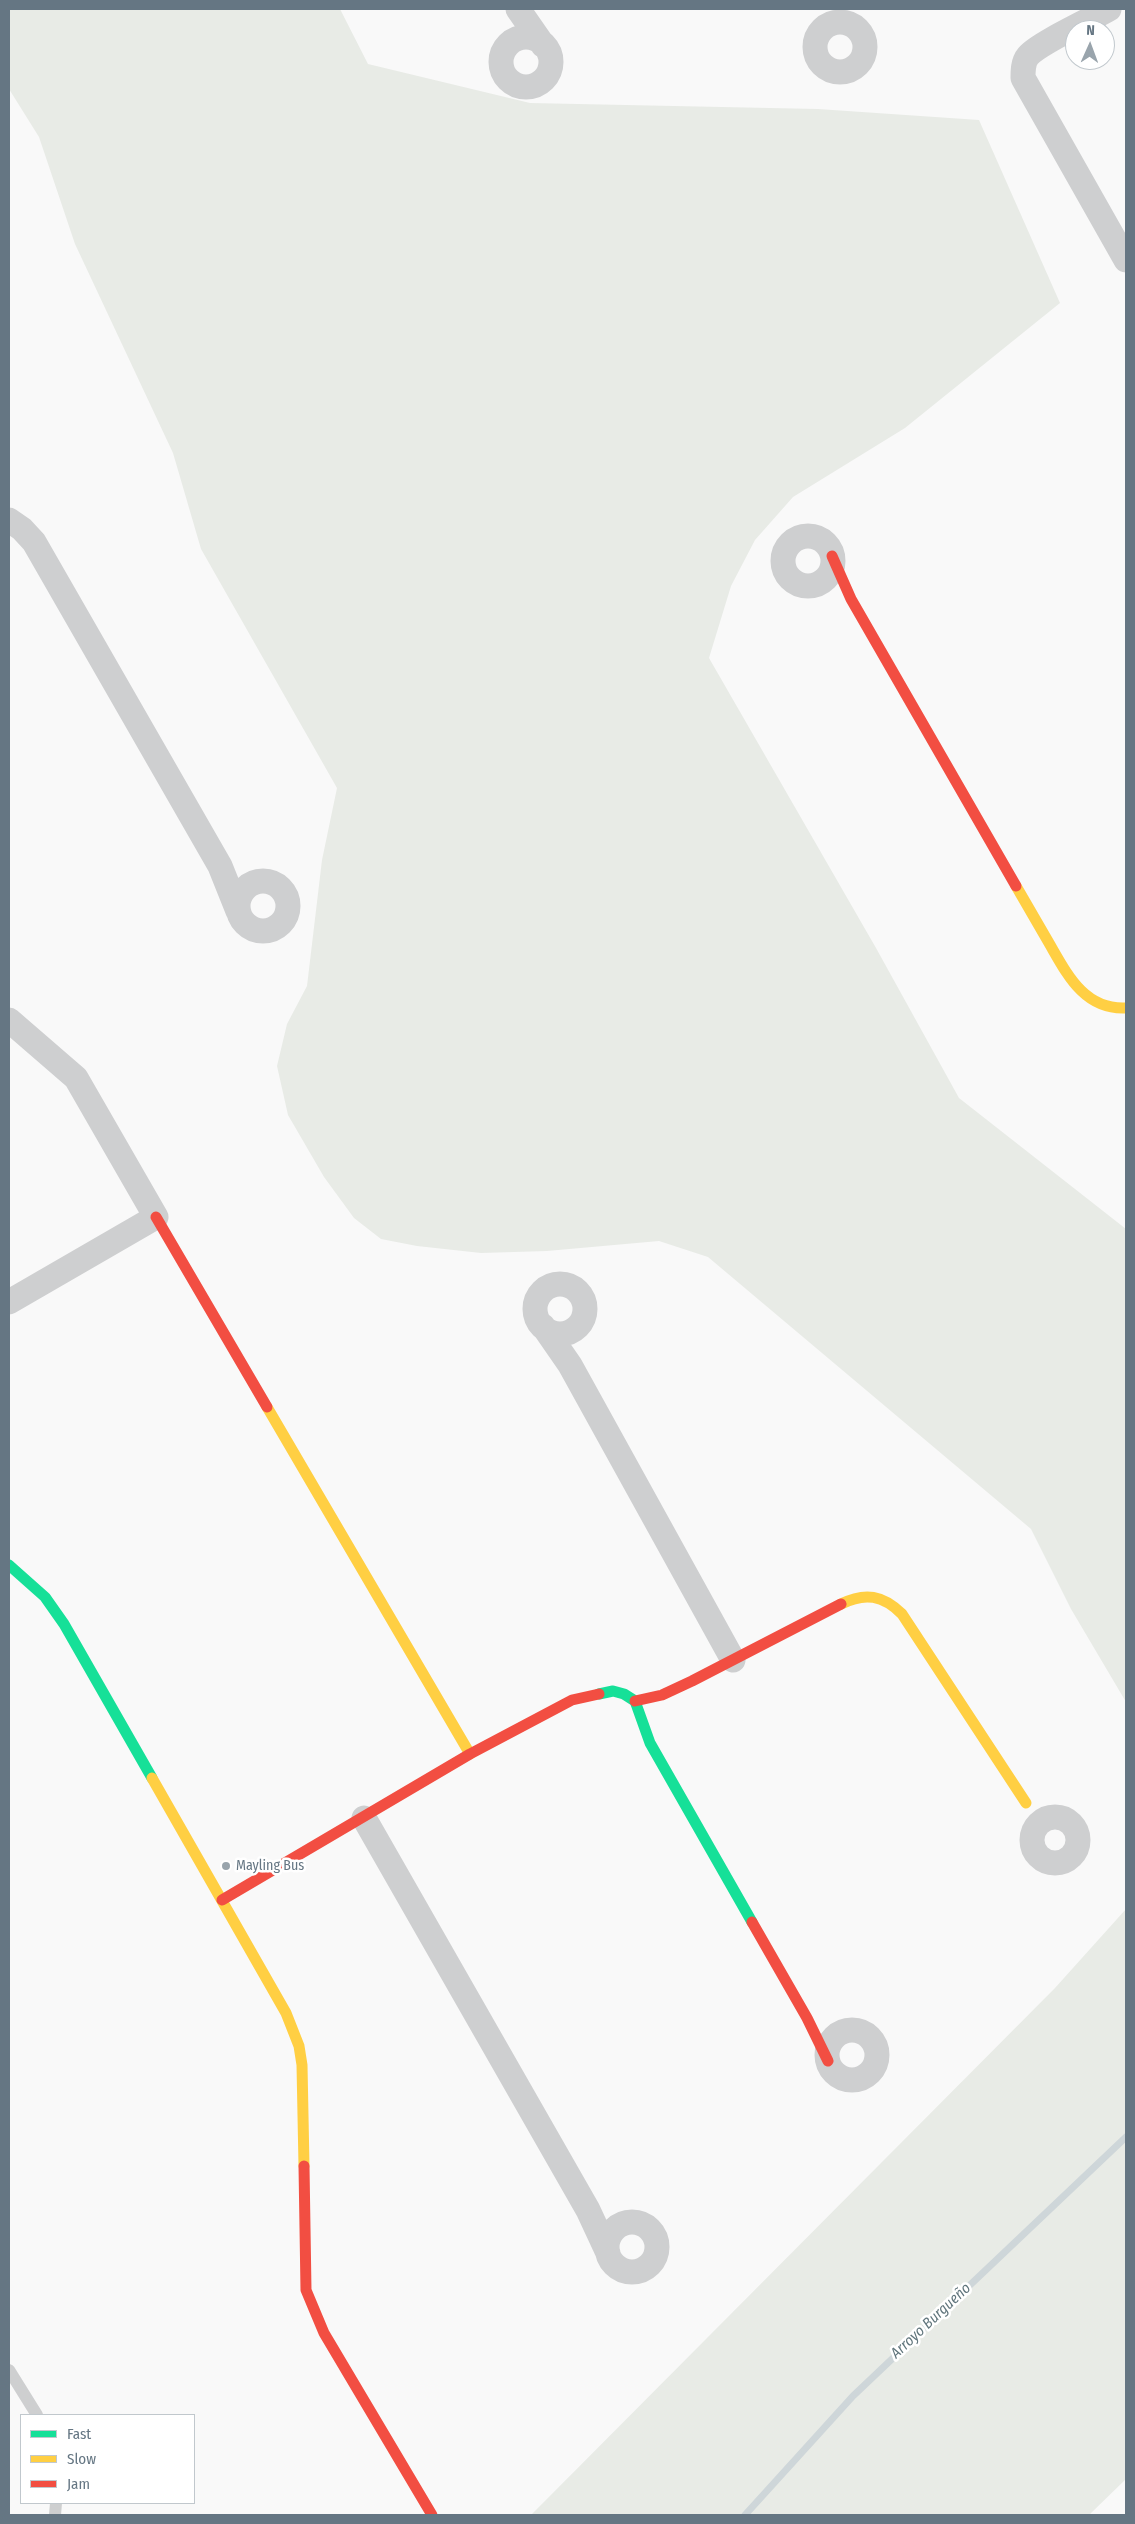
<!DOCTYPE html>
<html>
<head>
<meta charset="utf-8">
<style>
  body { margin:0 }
  #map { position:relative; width:1135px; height:2524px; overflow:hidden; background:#f9f9f9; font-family:"Fira Sans Condensed",sans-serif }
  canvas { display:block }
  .frame { position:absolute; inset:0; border:10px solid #657683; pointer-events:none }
  .legend { position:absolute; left:20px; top:2414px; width:175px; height:90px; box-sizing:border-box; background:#fff; border:1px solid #c1c8cd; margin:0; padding:6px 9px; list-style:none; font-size:15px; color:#657683 }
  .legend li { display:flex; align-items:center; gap:10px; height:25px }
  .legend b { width:25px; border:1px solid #c1c8cd }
  .north { position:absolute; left:1065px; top:20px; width:50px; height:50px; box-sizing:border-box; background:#fff; border:1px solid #c1c8cd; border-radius:50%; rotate:2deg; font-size:14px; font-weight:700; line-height:20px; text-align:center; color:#657683 }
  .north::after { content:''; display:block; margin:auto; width:18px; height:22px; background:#99a4ac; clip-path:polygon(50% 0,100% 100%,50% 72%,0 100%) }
</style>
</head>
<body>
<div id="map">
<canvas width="1135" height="2524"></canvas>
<div class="frame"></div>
<ul class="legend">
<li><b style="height:6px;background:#16e098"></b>Fast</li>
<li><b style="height:6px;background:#ffcf43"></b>Slow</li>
<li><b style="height:6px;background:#f24e42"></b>Jam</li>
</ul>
<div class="north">N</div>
</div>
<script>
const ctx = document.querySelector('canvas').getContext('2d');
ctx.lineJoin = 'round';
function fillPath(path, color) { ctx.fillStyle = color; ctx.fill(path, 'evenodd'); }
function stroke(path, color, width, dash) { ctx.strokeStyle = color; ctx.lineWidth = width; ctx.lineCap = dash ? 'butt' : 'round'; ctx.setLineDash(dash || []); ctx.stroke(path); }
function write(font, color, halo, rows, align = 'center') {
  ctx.font = font + ' "Fira Sans Condensed",sans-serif'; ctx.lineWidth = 5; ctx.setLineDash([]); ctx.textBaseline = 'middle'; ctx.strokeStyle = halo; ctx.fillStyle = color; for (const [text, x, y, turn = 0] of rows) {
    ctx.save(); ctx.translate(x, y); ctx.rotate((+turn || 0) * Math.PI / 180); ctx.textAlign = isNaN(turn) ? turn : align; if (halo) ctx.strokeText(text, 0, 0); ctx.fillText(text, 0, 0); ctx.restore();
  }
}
const green = new Path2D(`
  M 9,9 L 340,9 L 368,64 L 530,103 L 818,109 L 979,120 L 1060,303 L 905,428 L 793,497 L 755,540 L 731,586 L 709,658 L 876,948 L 959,1098 L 1126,1229 L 1126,1702 L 1071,1609 L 1031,1529 L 708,1257 L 659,1241 L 547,1251 L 481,1253 L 417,1246 L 381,1239 L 354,1218 L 324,1177 L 288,1115 L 277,1066 L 287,1024 L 307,986 L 322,860 L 337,788 L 201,549 L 173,453 L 75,244 L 39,137 L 9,89 Z
  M 1126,1909 L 1126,2479 L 1089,2515 L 531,2515 L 1055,1988 Z`);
const stream = new Path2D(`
  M 745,2515 L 853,2396 L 1126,2137`);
const lane = new Path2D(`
  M 9,2370 L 37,2415
  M 55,2515 L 56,2503`);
const street = new Path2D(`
  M 518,9 L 543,45
  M 1109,9 C 1092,19 1039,43 1028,56 C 1023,62 1023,71 1023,78 L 1126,260
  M815 47a25 25 0 1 1 50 0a25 25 0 1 1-50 0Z
  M501 62a25 25 0 1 1 50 0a25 25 0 1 1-50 0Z
  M 9,520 L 22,529 L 34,542 L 220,866 L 238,911
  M783 561a25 25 0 1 1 50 0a25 25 0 1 1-50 0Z
  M238 906a25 25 0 1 1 50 0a25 25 0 1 1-50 0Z
  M 9,1020 L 76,1078 L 156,1217 L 9,1302
  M535 1309a25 25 0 1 1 50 0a25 25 0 1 1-50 0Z
  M 543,1326 L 570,1365 L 733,1660
  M1032 1840a23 23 0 1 1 46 0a23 23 0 1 1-46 0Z
  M 364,1818 L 588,2210 L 608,2253
  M827 2055a25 25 0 1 1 50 0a25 25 0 1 1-50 0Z
  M607 2247a25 25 0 1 1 50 0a25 25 0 1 1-50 0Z`);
const fast = new Path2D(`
  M 9,1565 L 45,1597 L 64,1624 L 152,1778
  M 599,1694 L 613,1691 L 624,1694 L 635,1701 L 650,1743 L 752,1922`);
const slow = new Path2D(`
  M 1016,886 C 1027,905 1038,924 1049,943 C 1067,974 1084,1010 1126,1008
  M 267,1407 L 470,1754
  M 841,1604 C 865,1592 883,1595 902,1614 L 1026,1803
  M 152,1778 L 286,2013 L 299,2046 L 302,2065 L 304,2166`);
const jam = new Path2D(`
  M 832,556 L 851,599 L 1016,886
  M 156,1217 L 267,1407
  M 635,1701 L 662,1695 L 692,1681 L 841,1604
  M 222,1900 L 470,1754 L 572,1700 L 599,1694
  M 752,1922 L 807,2018 L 828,2061
  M 304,2166 L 306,2290 L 324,2333 L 432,2515`);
const markers = [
  [226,1866,5,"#99a4ac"]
];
const poiNames = [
  ["Mayling Bus",236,1866]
];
const waterNames = [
  ["Arroyo Burgueño",931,2321,-43]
];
fillPath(green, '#e8ebe6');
stroke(stream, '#ced6d9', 7);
stroke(lane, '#cecfd0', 12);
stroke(street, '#cecfd0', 25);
stroke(fast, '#16e098', 11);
stroke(slow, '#ffcf43', 11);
stroke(jam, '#f24e42', 11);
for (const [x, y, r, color] of markers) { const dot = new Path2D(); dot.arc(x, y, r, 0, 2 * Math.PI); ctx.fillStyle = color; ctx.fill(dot); stroke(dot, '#fff', 2); }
write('14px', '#657683', '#fff', poiNames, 'left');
write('italic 15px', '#60757c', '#fff', waterNames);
</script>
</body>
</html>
